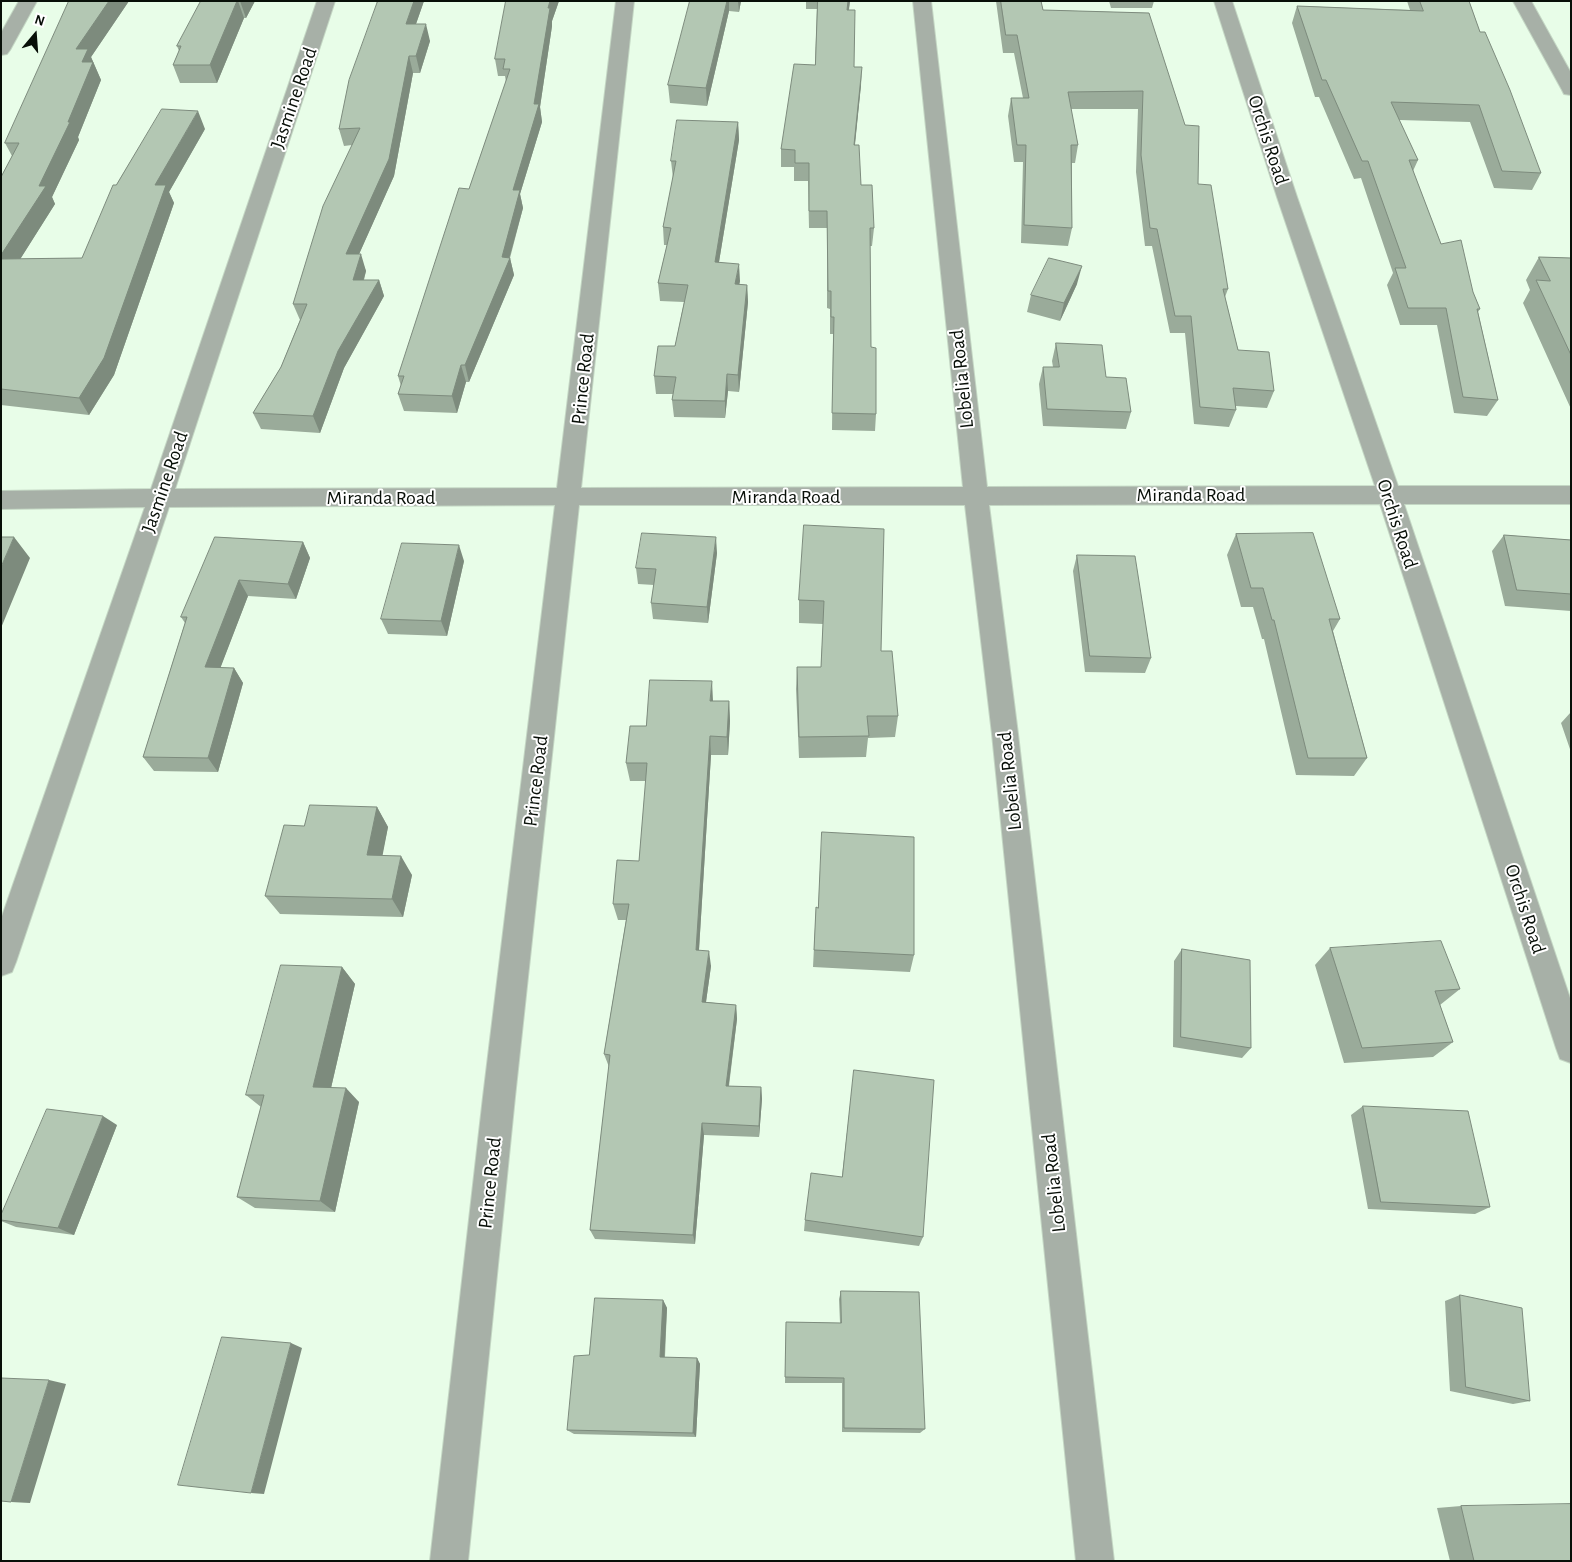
<!DOCTYPE html>
<html>
<head>
<meta charset="utf-8">
<style>
  body { margin:0 }
  #map { position:relative; width:1572px; height:1562px; overflow:hidden; background:#e8fde8; font-family:"Alegreya Sans",sans-serif }
  canvas { display:block }
  .frame { position:absolute; inset:0; border:2px solid #080f08; pointer-events:none }
  .north { position:absolute; left:10px; top:10px; width:50px; height:50px; -webkit-text-stroke:4px #fff; paint-order:stroke; rotate:18deg; font-size:14px; font-weight:700; line-height:20px; text-align:center; color:#080f08 }
  .north::after { content:''; display:block; margin:auto; width:18px; height:22px; background:#080f08; clip-path:polygon(50% 0,100% 100%,50% 72%,0 100%) }
</style>
</head>
<body>
<div id="map">
<canvas width="1572" height="1562"></canvas>
<div class="frame"></div>
<div class="north">N</div>
</div>
<script>
const ctx = document.querySelector('canvas').getContext('2d');
ctx.lineJoin = 'round';
function stroke(path, color, width, dash) { ctx.strokeStyle = color; ctx.lineWidth = width; ctx.lineCap = dash ? 'butt' : 'round'; ctx.setLineDash(dash || []); ctx.stroke(path); }
function fillPath(path, color) { ctx.fillStyle = color; ctx.fill(path, 'evenodd'); }
function write(font, color, halo, rows, align = 'center') {
  ctx.font = font + ' "Alegreya Sans",sans-serif'; ctx.lineWidth = 4; ctx.setLineDash([]); ctx.textBaseline = 'middle'; ctx.strokeStyle = halo; ctx.fillStyle = color; for (const [text, x, y, turn = 0] of rows) {
    ctx.save(); ctx.translate(x, y); ctx.rotate((+turn || 0) * Math.PI / 180); ctx.textAlign = isNaN(turn) ? turn : align; if (halo) ctx.strokeText(text, 0, 0); ctx.fillText(text, 0, 0); ctx.restore();
  }
}
const minor = new Path2D(`
  M 19,1 L 37,1 L 10,50 L 7,54 L 1,55 L 1,33 Z
  M 317,1 L 335,1 L 175,489 L 557,488 L 616,1 L 634,1 L 581,488 L 963,487 L 913,1 L 931,1 L 987,487 L 1375,486 L 1277,197 L 1214,1 L 1232,1 L 1297,197 L 1398,486 L 1571,486 L 1571,504 L 1404,504 L 1571,1001 L 1571,1063 L 1560,1059 L 1556,1048 L 1380,504 L 989,505 L 1018,734 L 1114,1561 L 1076,1561 L 992,734 L 965,505 L 579,505 L 515,1097 L 468,1561 L 430,1561 L 483,1097 L 555,505 L 169,507 L 16,962 L 12,972 L 1,976 L 1,919 L 145,507 L 1,509 L 1,491 L 151,489 Z
  M 1513,1 L 1531,1 L 1571,73 L 1571,95 L 1564,94 L 1562,90 Z`);
const wall = new Path2D(`
  M 69,1 L 129,1 L 91,57 L 101,80 L 78,137 L 79,140 L 52,197 L 55,204 L 20,259 L 82,258 L 116,185 L 205,129 L 169,192 L 174,203 L 114,375 L 89,415 L 1,405 L 1,177 L 12,156 L 5,143 Z
  M 201,1 L 255,1 L 246,18 L 244,18 L 217,83 L 180,83 L 173,65 L 179,51 L 177,46 Z
  M 376,1 L 424,1 L 416,24 L 430,41 L 420,73 L 413,73 L 394,176 L 359,254 L 366,271 L 364,280 L 379,280 L 384,296 L 344,368 L 320,433 L 261,429 L 253,413 L 281,367 L 300,320 L 293,304 L 352,145 L 344,146 L 339,129 L 377,3 Z
  M 506,1 L 559,1 L 552,21 L 552,26 L 540,107 L 542,122 L 520,194 L 523,208 L 510,258 L 514,275 L 469,382 L 466,382 L 457,413 L 404,411 L 398,394 L 401,386 L 398,376 L 469,189 L 506,82 L 505,76 L 498,76 L 495,59 Z
  M 690,1 L 741,1 L 739,12 L 729,11 L 707,106 L 670,103 L 668,85 Z
  M 806,1 L 850,1 L 849,10 L 854,67 L 861,85 L 855,145 L 861,185 L 874,228 L 872,246 L 870,246 L 871,347 L 876,414 L 875,431 L 832,430 L 833,334 L 830,334 L 830,309 L 827,308 L 827,228 L 809,228 L 808,181 L 794,181 L 794,167 L 781,167 L 781,149 L 815,65 L 817,9 L 806,9 Z
  M 996,1 L 1041,1 L 1043,10 L 1149,13 L 1198,184 L 1228,289 L 1225,297 L 1238,350 L 1274,391 L 1267,408 L 1236,406 L 1236,410 L 1229,427 L 1194,424 L 1185,333 L 1170,333 L 1152,246 L 1145,246 L 1136,172 L 1138,109 L 1071,109 L 1078,145 L 1075,163 L 1072,163 L 1072,228 L 1068,246 L 1021,243 L 1023,162 L 1014,162 L 1008,116 L 1011,98 L 1023,98 L 1014,53 L 1003,53 Z
  M 1109,1 L 1154,1 L 1152,8 L 1111,8 Z
  M 1407,1 L 1469,1 L 1480,32 L 1541,173 L 1532,190 L 1494,188 L 1470,122 L 1399,120 L 1418,160 L 1413,171 L 1441,244 L 1473,292 L 1480,309 L 1478,312 L 1498,400 L 1487,416 L 1454,413 L 1437,325 L 1400,325 L 1387,285 L 1393,273 L 1361,178 L 1354,179 L 1319,97 L 1315,97 L 1292,23 L 1297,6 L 1410,10 Z
  M 738,122 L 739,140 L 719,262 L 740,281 L 739,284 L 747,285 L 748,302 L 739,392 L 728,391 L 725,418 L 674,417 L 672,400 L 673,394 L 656,394 L 654,376 L 675,346 L 684,302 L 660,301 L 658,283 L 667,245 L 664,245 L 663,227 L 673,178 L 671,161 Z
  M 1539,257 L 1571,258 L 1571,409 L 1523,303 L 1530,290 L 1526,280 Z
  M 1077,284 L 1060,321 L 1027,312 L 1031,295 Z
  M 1056,343 L 1106,377 L 1131,412 L 1126,429 L 1043,426 L 1039,384 L 1043,367 L 1053,367 L 1052,361 Z
  M 804,525 L 881,651 L 898,716 L 895,737 L 868,738 L 866,757 L 799,758 L 796,689 L 797,667 L 821,667 L 823,624 L 799,623 L 799,600 Z
  M 1236,534 L 1340,619 L 1333,631 L 1367,758 L 1354,776 L 1296,775 L 1264,639 L 1262,639 L 1253,607 L 1241,607 L 1227,555 Z
  M 1504,535 L 1571,540 L 1571,611 L 1505,606 L 1492,551 Z
  M 215,537 L 303,542 L 310,558 L 296,599 L 248,596 L 220,668 L 234,668 L 243,683 L 218,772 L 154,771 L 143,757 L 185,623 L 181,617 Z
  M 717,553 L 708,623 L 653,619 L 651,603 L 654,585 L 638,584 L 636,568 Z
  M 1077,555 L 1151,658 L 1145,673 L 1085,672 L 1073,571 Z
  M 464,561 L 447,636 L 388,634 L 381,619 Z
  M 713,701 L 729,701 L 730,721 L 728,755 L 711,755 L 699,950 L 711,966 L 706,1002 L 736,1005 L 737,1019 L 729,1086 L 761,1087 L 762,1099 L 759,1137 L 704,1135 L 695,1244 L 595,1239 L 590,1230 L 609,1067 L 604,1054 L 626,920 L 618,920 L 613,904 L 639,861 L 646,781 L 630,781 L 626,763 L 646,726 Z
  M 1571,712 L 1571,752 L 1561,723 Z
  M 377,807 L 388,827 L 382,855 L 412,875 L 403,917 L 280,914 L 265,896 L 304,826 Z
  M 816,907 L 914,955 L 910,972 L 813,967 Z
  M 1330,948 L 1460,989 L 1440,1005 L 1453,1042 L 1433,1057 L 1344,1063 L 1315,965 Z
  M 1182,949 L 1251,1048 L 1242,1058 L 1173,1047 L 1174,961 Z
  M 342,967 L 355,984 L 331,1088 L 359,1102 L 335,1212 L 255,1208 L 237,1197 L 261,1107 L 246,1095 Z
  M 854,1070 L 923,1237 L 919,1246 L 804,1231 L 805,1220 L 842,1177 Z
  M 1363,1106 L 1490,1207 L 1475,1214 L 1368,1209 L 1351,1115 Z
  M 117,1125 L 74,1235 L 16,1227 L 1,1221 L 1,1215 Z
  M 841,1291 L 925,1429 L 920,1433 L 842,1432 L 842,1383 L 785,1383 L 786,1322 L 840,1323 L 839,1299 Z
  M 1460,1295 L 1530,1401 L 1513,1404 L 1450,1391 L 1445,1301 Z
  M 663,1300 L 667,1308 L 665,1357 L 697,1358 L 700,1364 L 696,1437 L 574,1434 L 567,1430 L 589,1355 Z
  M 1461,1506 L 1571,1561 L 1450,1561 L 1437,1508 Z`);
const shadedWall = new Path2D(`
  M 109,1 L 129,1 L 91,57 L 101,80 L 78,137 L 79,140 L 52,197 L 55,204 L 9,277 L 1,264 L 1,255 L 39,186 L 68,122 L 76,49 Z
  M 237,1 L 238,1 L 244,18 L 217,83 L 210,65 Z
  M 240,1 L 255,1 L 246,18 Z
  M 414,1 L 424,1 L 410,41 L 406,24 Z
  M 550,1 L 559,1 L 552,21 L 552,26 L 540,107 L 542,122 L 520,194 L 523,208 L 509,259 L 510,258 L 514,275 L 469,382 L 465,365 L 502,257 L 513,190 L 534,104 L 548,8 Z
  M 727,1 L 729,1 L 729,11 L 707,106 L 706,88 Z
  M 738,1 L 741,1 L 739,12 Z
  M 848,1 L 850,1 L 846,28 L 847,10 Z
  M 426,24 L 430,41 L 420,73 L 416,56 Z
  M 409,56 L 413,73 L 394,176 L 352,270 L 346,254 Z
  M 862,67 L 861,85 L 853,162 L 854,145 Z
  M 198,111 L 205,129 L 169,192 L 174,203 L 114,375 L 89,415 L 79,398 L 155,185 Z
  M 738,122 L 739,140 L 716,280 L 715,262 Z
  M 361,254 L 366,271 L 359,296 L 353,280 Z
  M 739,264 L 740,281 L 736,301 L 735,284 Z
  M 1082,266 L 1077,284 L 1060,321 L 1064,303 Z
  M 379,280 L 384,296 L 344,368 L 320,433 L 313,416 L 338,351 Z
  M 747,285 L 748,302 L 739,392 L 738,375 Z
  M 461,365 L 466,382 L 457,413 L 452,396 Z
  M 727,374 L 728,391 L 725,418 L 725,401 Z
  M 14,537 L 30,558 L 1,628 L 1,567 Z
  M 716,537 L 717,553 L 708,623 L 707,607 Z
  M 303,542 L 310,558 L 296,599 L 288,584 Z
  M 459,545 L 464,561 L 447,636 L 441,621 Z
  M 239,580 L 248,596 L 215,682 L 205,667 Z
  M 234,668 L 243,683 L 218,772 L 208,758 Z
  M 712,681 L 713,701 L 712,720 L 710,701 Z
  M 729,701 L 730,721 L 728,755 L 727,737 Z
  M 710,736 L 711,755 L 698,965 L 696,950 Z
  M 377,807 L 388,827 L 379,874 L 367,855 Z
  M 401,856 L 412,875 L 403,917 L 392,899 Z
  M 709,951 L 711,966 L 704,1016 L 702,1002 Z
  M 342,967 L 355,984 L 328,1101 L 313,1087 Z
  M 736,1005 L 737,1019 L 727,1098 L 726,1086 Z
  M 761,1087 L 762,1099 L 759,1137 L 759,1126 Z
  M 346,1088 L 359,1102 L 335,1212 L 320,1201 Z
  M 103,1116 L 117,1125 L 74,1235 L 58,1228 Z
  M 702,1123 L 704,1135 L 695,1244 L 693,1235 Z
  M 663,1300 L 667,1308 L 664,1363 L 660,1357 Z
  M 291,1343 L 302,1348 L 264,1494 L 251,1493 Z
  M 697,1358 L 700,1364 L 696,1437 L 693,1433 Z
  M 49,1380 L 66,1384 L 30,1503 L 11,1502 Z`);
const building = new Path2D(`
  M 69,1 L 109,1 L 76,49 L 88,49 L 82,62 L 93,62 L 68,122 L 70,122 L 39,186 L 46,186 L 1,255 L 1,177 L 19,143 L 5,143 Z
  M 201,1 L 237,1 L 210,65 L 173,65 L 181,46 L 177,46 Z
  M 378,1 L 414,1 L 406,24 L 426,24 L 416,56 L 409,56 L 389,159 L 346,254 L 361,254 L 353,280 L 379,280 L 338,351 L 313,416 L 253,413 L 281,367 L 307,304 L 293,304 L 323,206 L 360,128 L 339,129 L 349,80 Z
  M 506,1 L 550,1 L 548,8 L 550,8 L 534,104 L 539,104 L 513,190 L 520,190 L 502,257 L 510,258 L 465,365 L 461,365 L 452,396 L 398,394 L 404,376 L 398,376 L 459,188 L 469,189 L 510,69 L 503,69 L 505,59 L 495,59 Z
  M 690,1 L 727,1 L 706,88 L 668,85 Z
  M 818,1 L 848,1 L 847,10 L 855,10 L 854,67 L 862,67 L 854,145 L 859,145 L 861,185 L 872,185 L 874,228 L 870,228 L 871,347 L 876,348 L 876,414 L 832,413 L 834,317 L 831,317 L 831,291 L 828,291 L 827,211 L 809,211 L 809,163 L 795,163 L 795,150 L 781,149 L 794,64 L 815,65 Z
  M 1001,1 L 1041,1 L 1043,10 L 1149,13 L 1185,125 L 1199,126 L 1198,184 L 1211,185 L 1228,289 L 1223,289 L 1238,350 L 1269,352 L 1274,391 L 1233,388 L 1236,410 L 1200,407 L 1191,316 L 1175,316 L 1157,229 L 1150,228 L 1141,155 L 1143,91 L 1068,92 L 1078,145 L 1071,145 L 1072,228 L 1024,225 L 1026,145 L 1017,145 L 1011,98 L 1029,98 L 1017,35 L 1006,35 Z
  M 1420,1 L 1469,1 L 1480,32 L 1485,32 L 1510,90 L 1541,173 L 1502,171 L 1479,105 L 1391,102 L 1418,160 L 1409,160 L 1441,244 L 1461,240 L 1473,292 L 1480,309 L 1477,309 L 1498,400 L 1463,397 L 1446,308 L 1408,308 L 1395,268 L 1406,268 L 1368,161 L 1362,161 L 1326,80 L 1322,80 L 1297,6 L 1423,11 Z
  M 162,109 L 198,111 L 155,185 L 166,185 L 104,358 L 79,398 L 1,389 L 1,259 L 82,258 L 113,185 L 116,185 Z
  M 677,120 L 738,122 L 715,262 L 739,264 L 735,284 L 747,285 L 738,375 L 727,374 L 725,401 L 672,400 L 676,377 L 654,376 L 658,346 L 675,346 L 688,285 L 658,283 L 671,228 L 663,227 L 676,161 L 671,161 Z
  M 1539,257 L 1571,258 L 1571,355 L 1536,280 L 1550,281 Z
  M 1049,258 L 1082,266 L 1064,303 L 1031,295 Z
  M 1056,343 L 1102,345 L 1106,377 L 1126,378 L 1131,412 L 1047,409 L 1043,367 L 1059,367 Z
  M 804,525 L 884,529 L 881,651 L 892,651 L 898,716 L 867,716 L 869,736 L 799,737 L 797,667 L 821,667 L 824,601 L 799,600 Z
  M 642,533 L 716,537 L 707,607 L 651,603 L 656,569 L 636,568 Z
  M 1313,533 L 1340,619 L 1329,619 L 1367,758 L 1308,758 L 1274,620 L 1272,620 L 1263,588 L 1251,588 L 1236,534 Z
  M 1504,535 L 1571,540 L 1571,594 L 1517,590 Z
  M 1,537 L 14,537 L 1,567 Z
  M 215,537 L 303,542 L 288,584 L 239,580 L 205,667 L 234,668 L 208,758 L 143,757 L 187,617 L 181,617 Z
  M 402,543 L 459,545 L 441,621 L 381,619 Z
  M 1077,555 L 1135,556 L 1151,658 L 1090,656 Z
  M 650,680 L 712,681 L 710,701 L 729,701 L 727,737 L 710,736 L 696,950 L 709,951 L 702,1002 L 736,1005 L 726,1086 L 761,1087 L 759,1126 L 702,1123 L 693,1235 L 590,1230 L 610,1055 L 604,1054 L 629,904 L 613,904 L 617,860 L 639,861 L 647,763 L 626,763 L 630,726 L 646,726 Z
  M 310,805 L 377,807 L 367,855 L 401,856 L 392,899 L 265,896 L 284,825 L 304,826 Z
  M 822,832 L 914,837 L 914,955 L 814,950 L 816,907 L 818,908 Z
  M 1441,941 L 1460,989 L 1435,991 L 1453,1042 L 1362,1048 L 1330,948 Z
  M 1182,949 L 1250,960 L 1251,1048 L 1181,1037 Z
  M 281,965 L 342,967 L 313,1087 L 346,1088 L 320,1201 L 237,1197 L 264,1095 L 246,1095 Z
  M 854,1070 L 934,1080 L 923,1237 L 805,1220 L 811,1173 L 842,1177 Z
  M 1363,1106 L 1468,1111 L 1490,1207 L 1381,1202 Z
  M 47,1109 L 103,1116 L 58,1228 L 1,1220 L 1,1215 Z
  M 841,1291 L 919,1292 L 925,1429 L 844,1428 L 844,1378 L 785,1377 L 786,1322 L 841,1323 Z
  M 1460,1295 L 1522,1308 L 1530,1401 L 1466,1387 Z
  M 595,1298 L 663,1300 L 660,1357 L 697,1358 L 693,1433 L 567,1430 L 574,1356 L 589,1355 Z
  M 222,1337 L 291,1343 L 251,1493 L 178,1485 Z
  M 1,1378 L 49,1380 L 11,1502 L 1,1501 Z
  M 1571,1504 L 1571,1561 L 1474,1561 L 1461,1506 Z`);
const streetNames = [
  ["Jasmine Road",294,98,-71],
  ["Orchis Road",1268,140,72],
  ["Prince Road",583,379,-84],
  ["Lobelia Road",962,379,-96],
  ["Jasmine Road",165,482,-71],
  ["Miranda Road",1191,495],
  ["Miranda Road",786,497],
  ["Miranda Road",381,498],
  ["Orchis Road",1397,524,72],
  ["Prince Road",536,781,-83],
  ["Lobelia Road",1010,781,-96],
  ["Orchis Road",1525,909,72],
  ["Prince Road",490,1183,-84],
  ["Lobelia Road",1054,1183,-96]
];
stroke(minor, '#c4d7c4', 2);
fillPath(minor, '#a7b0a7');
fillPath(wall, '#9aab9a');
fillPath(shadedWall, '#7d8b7d');
fillPath(building, '#b3c7b3');
stroke(building, '#7d8b7d', 1);
write('20px', '#080f08', '#fff', streetNames);
</script>
</body>
</html>
